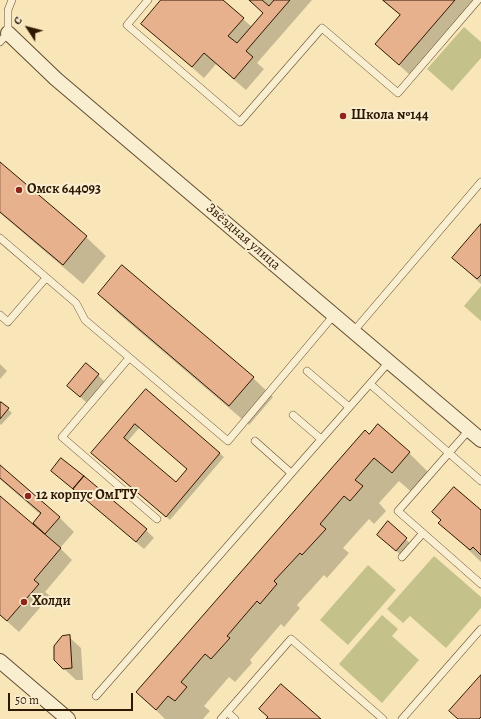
<!DOCTYPE html>
<html>
<head>
<meta charset="utf-8">
<style>
  body { margin:0 }
  #map { position:relative; width:481px; height:719px; overflow:hidden; background:#f8e5b8; font-family:Alegreya,serif }
  canvas { display:block }
  .north { position:absolute; left:8px; top:8px; width:40px; height:40px; -webkit-text-stroke:3px #faeed1; paint-order:stroke; rotate:306deg; font-size:11px; font-weight:700; line-height:16px; text-align:center; color:#2f1802 }
  .north::after { content:''; display:block; margin:auto; width:14px; height:18px; background:#2f1802; clip-path:polygon(50% 0,100% 100%,50% 72%,0 100%) }
  .scale { position:absolute; left:8px; top:693px; width:125px; height:18px; box-sizing:border-box; border:2px solid #2f1802; border-top:0; padding-left:5px; font-size:12px; line-height:14px; white-space:nowrap; color:#2f1802; -webkit-text-stroke:3px #faeed1; paint-order:stroke }
</style>
</head>
<body>
<div id="map">
<canvas width="481" height="719"></canvas>
<div class="north">С</div>
<div class="scale">50 m</div>
</div>
<script>
const ctx = document.querySelector('canvas').getContext('2d');
ctx.lineJoin = 'round';
function fillPath(path, color) { ctx.fillStyle = color; ctx.fill(path, 'evenodd'); }
function stroke(path, color, width, dash) { ctx.strokeStyle = color; ctx.lineWidth = width; ctx.lineCap = dash ? 'butt' : 'round'; ctx.setLineDash(dash || []); ctx.stroke(path); }
function write(font, color, halo, rows, align = 'center') {
  ctx.font = font + ' Alegreya,serif'; ctx.lineWidth = 4; ctx.setLineDash([]); ctx.textBaseline = 'middle'; ctx.strokeStyle = halo; ctx.fillStyle = color; for (const [text, x, y, turn = 0] of rows) {
    ctx.save(); ctx.translate(x, y); ctx.rotate((+turn || 0) * Math.PI / 180); ctx.textAlign = isNaN(turn) ? turn : align; if (halo) ctx.strokeText(text, 0, 0); ctx.fillText(text, 0, 0); ctx.restore();
  }
}
const green = new Path2D(`
  M 464,27 L 481,42 L 481,58 L 452,91 L 427,69 Z
  M 481,286 L 481,321 L 464,306 Z
  M 434,556 L 481,597 L 481,608 L 446,648 L 410,616 L 403,623 L 387,609 Z
  M 368,565 L 396,590 L 348,645 L 320,620 Z
  M 382,615 L 398,629 L 392,636 L 419,660 L 382,703 L 339,664 Z`);
const shadow = new Path2D(`
  M 163,0 L 221,0 L 252,27 L 264,13 L 248,0 L 312,0 L 257,63 L 264,69 L 246,90 L 216,64 L 204,78 L 142,24 Z
  M 382,0 L 477,0 L 411,76 L 376,44 L 401,16 Z
  M 0,163 L 86,237 L 106,256 L 83,284 L 0,213 Z
  M 481,225 L 481,284 L 454,258 Z
  M 99,294 L 253,378 L 273,397 L 249,425 L 119,314 Z
  M 0,364 L 7,371 L 0,379 Z
  M 98,375 L 106,383 L 88,404 L 76,393 Z
  M 147,391 L 224,457 L 170,520 L 96,457 ZM 140,427 L 188,469 L 176,483 L 127,442 Z
  M 1,403 L 12,413 L 1,425 L 0,424 L 0,405 Z
  M 378,425 L 409,453 L 433,477 L 416,496 L 399,481 L 379,503 L 386,511 L 374,524 L 369,519 L 343,548 L 349,553 L 327,578 L 324,575 L 297,605 L 300,608 L 284,627 L 281,624 L 250,660 L 252,663 L 235,682 L 229,677 L 204,706 L 210,711 L 203,719 L 165,719 L 137,692 Z
  M 0,467 L 59,517 L 74,532 L 60,548 L 72,560 L 45,592 L 50,596 L 19,632 L 0,615 L 0,497 L 36,528 L 41,515 L 0,479 Z
  M 78,493 L 146,530 L 154,538 L 144,549 Z
  M 481,511 L 481,562 L 440,522 Z
  M 388,523 L 414,547 L 404,558 L 386,542 Z
  M 69,637 L 81,648 L 83,680 L 76,680 L 55,660 Z`);
const building = new Path2D(`
  M 161,0 L 223,0 L 244,18 L 228,36 L 237,43 L 263,13 L 249,0 L 262,0 L 269,6 L 274,0 L 290,0 L 246,51 L 253,57 L 234,79 L 204,53 L 192,67 L 141,24 Z
  M 383,0 L 455,0 L 399,65 L 375,44 L 400,15 Z
  M 0,162 L 87,236 L 63,265 L 0,212 Z
  M 481,224 L 481,275 L 477,279 L 452,258 Z
  M 122,265 L 254,377 L 229,406 L 98,294 Z
  M 86,363 L 99,374 L 80,397 L 67,386 Z
  M 146,389 L 220,453 L 166,517 L 91,453 ZM 135,424 L 187,469 L 176,482 L 124,438 Z
  M 1,402 L 9,408 L 0,419 L 0,404 Z
  M 378,424 L 410,452 L 392,473 L 374,458 L 355,480 L 363,486 L 350,501 L 344,496 L 320,524 L 326,529 L 302,555 L 300,553 L 274,581 L 277,584 L 260,604 L 257,601 L 227,636 L 230,638 L 211,659 L 205,654 L 181,682 L 187,687 L 175,701 L 168,696 L 156,710 L 136,692 L 365,430 L 369,434 Z
  M 61,458 L 84,476 L 73,489 L 51,471 Z
  M 0,465 L 60,517 L 45,534 L 33,523 L 41,513 L 0,478 Z
  M 84,476 L 147,529 L 136,542 L 73,489 Z
  M 454,487 L 481,510 L 481,555 L 473,547 L 470,550 L 438,523 L 441,520 L 432,512 Z
  M 0,496 L 61,548 L 34,580 L 39,584 L 7,621 L 0,615 Z
  M 388,521 L 407,538 L 396,551 L 377,535 Z
  M 70,635 L 72,668 L 63,669 L 54,660 L 54,646 L 62,636 Z
  M 481,675 L 481,717 L 479,719 L 458,719 L 449,711 Z
  M 281,684 L 304,704 L 321,719 L 266,719 L 268,717 L 259,709 Z`);
const lane = new Path2D(`
  M 148,0 L 127,25 L 240,122 L 322,28 L 398,93 L 478,0
  M 0,42 L 8,33 L 8,10 L 12,0
  M 0,238 L 76,303 L 85,320 L 228,441 L 334,315
  M 0,315 L 8,322 L 46,278
  M 353,332 L 481,182
  M 129,358 L 62,437 L 157,519
  M 307,371 L 349,407
  M 370,384 L 481,481
  M 293,415 L 321,439
  M 469,430 L 398,511 L 481,584
  M 255,441 L 291,473
  M 402,557 L 423,533
  M 96,696 L 389,362
  M 227,712 L 235,719
  M 221,719 L 291,639 L 383,719
  M 402,719 L 481,629`);
const street = new Path2D(`
  M 8,33 L 56,79 L 481,440
  M 0,661 L 68,719`);
const markers = [
  [343,116,4,"#8f2418"],
  [19,190,4,"#8f2418"],
  [28,496,4,"#8f2418"],
  [24,602,4,"#8f2418"]
];
const poiNames = [
  ["Школа №144",351,116],
  ["Омск 644093",27,190],
  ["12 корпус ОмГТУ",36,496],
  ["Холди",32,602]
];
const streetNames = [
  ["Звёздная улица",243,237,41]
];
fillPath(green, '#c4c28a');
fillPath(shadow, '#0003');
fillPath(building, '#e8b18e');
stroke(building, '#2f1802', 1);
stroke(lane, '#614b30', 8);
stroke(street, '#614b30', 16);
stroke(lane, '#faeed1', 7);
stroke(street, '#faeed1', 14);
for (const [x, y, r, color] of markers) { const dot = new Path2D(); dot.arc(x, y, r, 0, 2 * Math.PI); ctx.fillStyle = color; ctx.fill(dot); stroke(dot, '#faeed1', 1.5); }
write('bold 14px', '#2f1802', '#faeed1', poiNames, 'left');
write('14px', '#2f1802', '#faeed1', streetNames);
</script>
</body>
</html>
